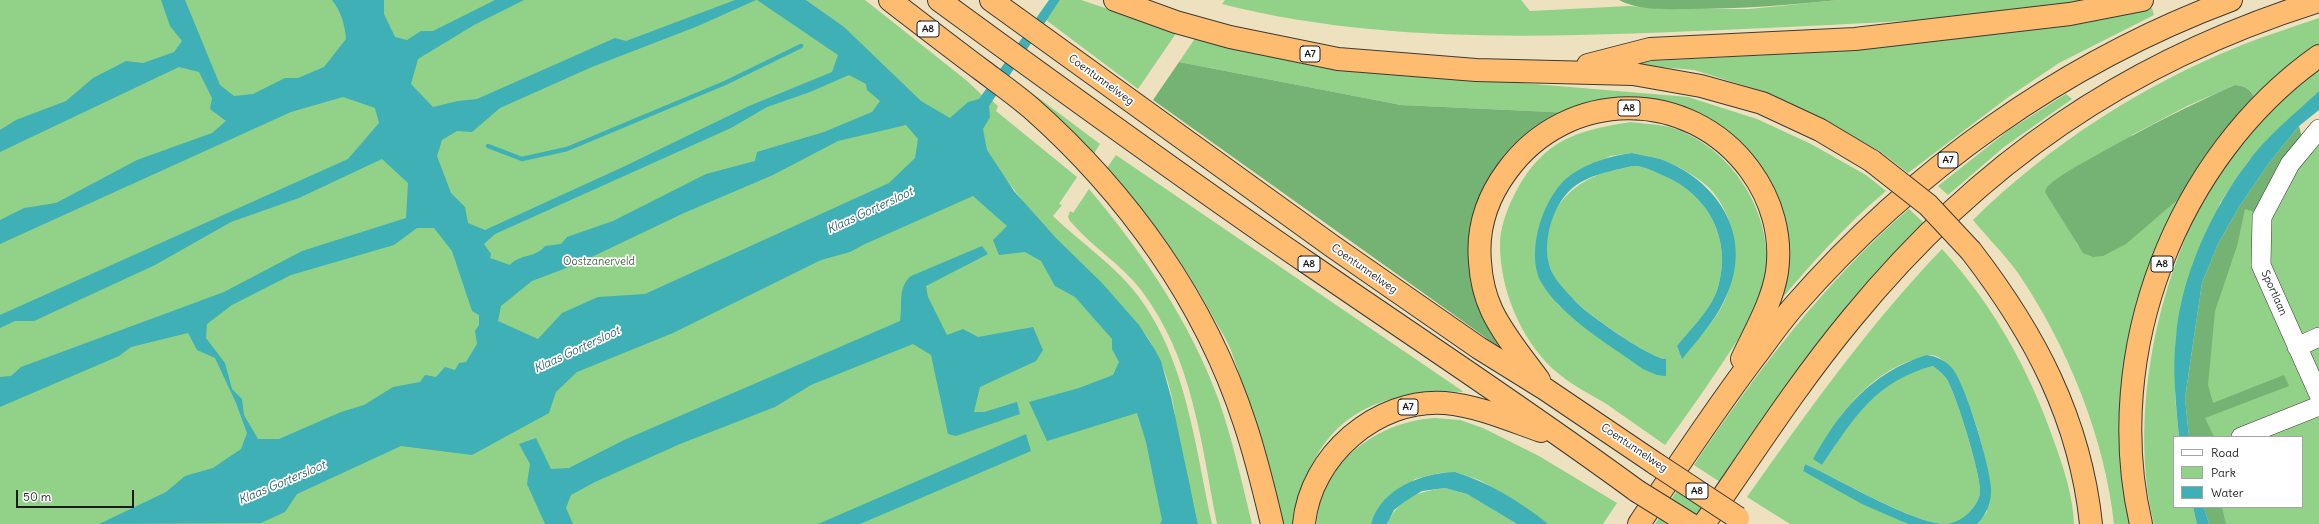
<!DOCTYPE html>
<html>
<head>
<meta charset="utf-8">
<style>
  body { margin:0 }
  #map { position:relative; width:2319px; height:524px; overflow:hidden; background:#eee1c0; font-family:Delius,sans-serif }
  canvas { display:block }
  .legend { position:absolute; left:2173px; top:436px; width:130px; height:72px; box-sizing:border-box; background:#fff; border:1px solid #a4a4a4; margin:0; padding:5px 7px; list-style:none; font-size:12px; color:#1c1c1c }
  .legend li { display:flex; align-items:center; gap:8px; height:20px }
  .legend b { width:20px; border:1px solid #a4a4a4 }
  .scale { position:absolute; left:16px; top:490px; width:118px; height:18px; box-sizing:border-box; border:2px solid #1c1c1c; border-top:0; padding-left:5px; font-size:12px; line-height:14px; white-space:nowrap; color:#1c1c1c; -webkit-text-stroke:3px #fff; paint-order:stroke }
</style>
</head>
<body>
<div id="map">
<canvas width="2319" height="524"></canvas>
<ul class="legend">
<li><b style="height:5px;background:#fff"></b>Road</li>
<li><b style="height:11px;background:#91d188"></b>Park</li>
<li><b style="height:11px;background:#3fb0b6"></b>Water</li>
</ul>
<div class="scale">50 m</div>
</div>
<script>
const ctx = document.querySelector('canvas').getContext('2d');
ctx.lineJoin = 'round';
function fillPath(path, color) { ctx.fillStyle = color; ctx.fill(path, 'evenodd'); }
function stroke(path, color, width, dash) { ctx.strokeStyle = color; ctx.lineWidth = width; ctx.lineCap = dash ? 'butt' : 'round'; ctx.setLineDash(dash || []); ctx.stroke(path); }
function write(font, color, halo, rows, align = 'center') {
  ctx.font = font + ' Delius,sans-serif'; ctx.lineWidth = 3.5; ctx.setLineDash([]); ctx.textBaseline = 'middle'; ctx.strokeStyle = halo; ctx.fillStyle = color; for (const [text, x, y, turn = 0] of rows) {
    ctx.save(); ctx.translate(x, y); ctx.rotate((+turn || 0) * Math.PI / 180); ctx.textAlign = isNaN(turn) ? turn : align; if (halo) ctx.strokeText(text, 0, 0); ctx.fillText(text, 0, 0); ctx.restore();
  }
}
const green = new Path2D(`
  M 0,0 L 803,0 L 853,37 L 843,26 L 806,0 L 865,0 L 966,80 L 982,95 L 980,97 L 984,94 L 998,106 L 996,111 L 1077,177 L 1059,204 L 1062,205 L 1053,216 C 1081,243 1116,266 1139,297 C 1187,362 1195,447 1212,524 L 1198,524 L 1191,490 L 1197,524 L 0,524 ZM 1005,178 L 1032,213 L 1146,335 C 1162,359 1172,388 1175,417 L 1012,192 Z
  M 1060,0 L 1081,0 L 1177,32 L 1138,89 L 1046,20 Z
  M 1225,0 L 1521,0 L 1530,11 L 1629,6 L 1671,9 L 1749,9 L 1839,0 L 2087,0 C 1974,21 1858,23 1744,29 C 1570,36 1392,47 1222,4 Z
  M 2152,8 L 2154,15 L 2059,63 L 2007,98 L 1908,173 L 1881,152 L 1824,120 L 1768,93 L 1694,70 L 1615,63 L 1844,51 Z
  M 2319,18 L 2319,44 L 2284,71 L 2255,99 C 2250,89 2246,86 2235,85 L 2187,106 L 2132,135 L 2063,219 L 2079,247 L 2183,195 L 2163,234 L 2145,280 L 2133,324 L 2131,524 L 2114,524 C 2105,438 2067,345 2018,273 C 2005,255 1988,238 1973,220 C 2049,145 2142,85 2242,45 C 2267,35 2293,27 2319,18 Z
  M 1196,37 L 1288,60 L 1381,71 L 1688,97 L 1757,119 L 1811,144 L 1866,175 L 1886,191 C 1846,224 1812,263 1778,303 L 1776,195 L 1761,167 L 1741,145 L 1714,127 L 1573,113 L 1401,105 L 1179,62 Z
  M 2319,67 L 2319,91 L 2249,160 L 2220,203 L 2176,336 L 2175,396 L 2179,437 L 2174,437 L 2174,507 L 2193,507 L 2197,524 L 2154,524 C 2129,421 2155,288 2206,196 C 2212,185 2217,174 2224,164 C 2251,127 2285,97 2319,67 Z
  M 1012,78 L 1100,144 L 1093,155 Z
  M 2066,94 L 2072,99 L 2004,147 L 1948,195 L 1938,186 L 2009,130 Z
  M 1631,122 C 1644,124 1660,124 1673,128 C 1739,151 1780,225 1763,293 C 1759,311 1747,326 1737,341 C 1714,376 1690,411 1665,445 C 1646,432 1627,418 1608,405 C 1590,394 1568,383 1553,369 C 1520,338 1500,289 1500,244 C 1500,217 1521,176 1540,158 C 1564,133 1599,127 1631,122 ZM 1632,153 C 1644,156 1659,157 1670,163 C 1685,170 1703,180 1713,192 C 1738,223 1741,267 1724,302 C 1714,323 1697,340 1682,358 L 1677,346 C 1691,328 1712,309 1718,287 C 1732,240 1709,195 1664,176 C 1655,172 1646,167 1636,166 C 1629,166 1621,169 1615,170 C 1570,179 1537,217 1549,264 C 1552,277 1564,290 1573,299 C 1585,312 1649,358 1666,359 L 1666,376 L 1559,306 L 1541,281 L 1536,258 L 1561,185 L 1610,156 Z
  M 2319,138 L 2319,524 L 2210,524 L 2205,507 L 2302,507 L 2302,437 L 2191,437 L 2188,400 L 2241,210 Z
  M 1116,155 L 1461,390 L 1463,392 C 1365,389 1311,425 1294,524 L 1279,524 C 1264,466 1252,404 1230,348 C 1225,336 1217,325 1211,313 C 1182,260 1147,212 1107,168 Z
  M 1089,189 C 1143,253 1190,321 1219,401 C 1233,441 1242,483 1252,524 L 1217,524 C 1201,443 1193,358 1141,290 C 1121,264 1091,246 1070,221 L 1068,217 L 1070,211 L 1073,213 Z
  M 1909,209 L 1925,224 L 1723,484 L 1694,465 C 1756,373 1825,281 1909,209 Z
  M 1942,249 C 1994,306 2030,371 2055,444 C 2064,469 2073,497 2074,524 L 1977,524 L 1987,512 C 1987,496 1988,479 1986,463 C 1982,438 1961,369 1938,357 C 1931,353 1922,356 1915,359 C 1868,374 1835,418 1814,459 L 1822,465 C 1841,437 1860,405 1888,384 C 1901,375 1918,370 1933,366 C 1938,370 1943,374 1946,378 C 1955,390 1983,480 1980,494 C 1976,509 1962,522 1946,524 C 1914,524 1837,478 1805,464 L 1803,471 L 1908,524 L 1790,524 L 1747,497 C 1808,411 1869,325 1942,249 Z
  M 1435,418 L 1460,420 L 1483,428 L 1539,456 L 1617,503 L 1603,524 L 1548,524 L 1517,502 L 1479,480 L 1455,472 L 1439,473 L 1415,479 L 1373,519 L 1371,524 L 1317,524 C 1320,463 1378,421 1435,418 Z
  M 1445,488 L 1467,494 L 1517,524 L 1387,524 C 1400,497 1417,492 1445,488 Z
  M 1678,489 L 1706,507 L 1694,524 L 1655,524 Z`);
const forest = new Path2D(`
  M 1619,0 L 1839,0 C 1789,5 1740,9 1690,9 C 1667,9 1639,11 1619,0 Z
  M 1179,62 L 1401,105 L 1573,113 L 1493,184 L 1486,315 L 1499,347 L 1153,100 Z
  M 2235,85 C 2246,86 2250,89 2255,99 L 2183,195 L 2126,244 L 2103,256 L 2093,257 L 2083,253 L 2045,192 L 2047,187 C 2063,172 2085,162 2104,151 C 2147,127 2190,105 2235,85 Z
  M 2299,126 L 2302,137 L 2255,212 L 2245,209 L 2237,246 L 2215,311 L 2208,385 L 2213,403 L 2284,375 L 2289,386 L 2205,418 L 2214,437 L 2189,437 L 2185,398 L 2202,283 L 2218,244 L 2239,207 L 2269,163 Z
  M 2204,507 L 2222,507 L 2226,524 L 2209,524 Z`);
const water = new Path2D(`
  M 161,0 L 185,0 L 220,85 L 234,96 L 253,94 L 285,78 L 298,78 L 324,67 L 346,39 C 345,25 341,11 332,0 L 384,0 L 384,14 L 395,37 L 407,40 L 421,31 L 433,31 L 495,0 L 524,0 L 474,25 L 418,59 L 411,84 L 433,107 L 458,101 L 477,99 L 615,38 L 626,41 L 735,0 L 756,0 L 698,26 L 592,67 L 500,108 L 472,132 L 457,131 L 442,140 L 437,156 L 451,193 L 465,207 L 468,223 L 485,230 L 623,167 L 749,106 L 832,72 L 838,55 L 757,0 L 806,0 L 843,26 L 921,101 L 950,118 L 968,102 L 979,99 L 1049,0 L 1060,0 L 989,106 L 990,117 L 983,129 L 987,150 L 1014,191 L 1056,238 L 1102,283 L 1139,325 L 1154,348 L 1161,361 L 1171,397 L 1198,524 L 1160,524 L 1162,520 L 1146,442 L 1137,413 L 1047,441 L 1029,402 L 1079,388 L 1113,375 L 1119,362 L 1112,349 L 1112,339 L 1075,297 L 1055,286 L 1041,261 L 1025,252 L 999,255 L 993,240 L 1007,226 L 973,196 L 865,244 L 850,252 L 821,260 L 673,333 L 577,372 L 556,392 L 549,413 L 472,455 L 401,446 L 297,494 L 285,512 L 261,523 L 99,524 L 166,492 L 185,476 L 213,468 L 241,449 L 247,433 L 236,403 L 215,358 L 197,350 L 188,333 L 131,347 L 119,356 L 0,407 L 0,377 L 11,376 L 21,367 L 224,292 L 302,251 L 406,218 L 408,183 L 382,159 L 299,198 L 231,222 L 155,265 L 34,321 L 15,321 L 0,328 L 0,315 L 348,159 L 379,123 L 375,108 L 343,97 L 291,112 L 0,244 L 0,220 L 24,208 L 56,203 L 137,160 L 212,133 L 226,121 L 210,109 L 212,98 L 199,72 L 179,67 L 0,152 L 0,130 L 16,120 L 66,101 L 93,78 L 126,61 L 143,63 L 174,52 L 182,41 L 170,26 ZM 849,75 L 866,84 L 867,90 L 880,101 L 872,112 L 824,132 L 757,152 L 755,161 L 706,174 L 613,221 L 567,237 L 561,244 L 545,246 C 536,258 519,254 510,265 L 490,258 L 491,254 L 484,244 L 495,234 L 731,128 L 767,107 L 810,92 ZM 906,125 L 918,139 L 915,158 L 889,183 L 645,294 L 598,297 L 562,313 L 538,339 L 498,321 L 501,306 L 532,281 L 577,264 L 684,213 L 773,175 L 838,141 ZM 417,228 L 434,228 L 452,251 L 472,311 L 479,315 L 479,325 L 475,331 L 477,344 L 466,362 L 459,363 L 455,370 L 445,367 L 436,377 L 425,375 L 420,382 L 393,387 L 364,405 L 341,412 L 279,439 L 258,439 L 244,415 L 242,399 L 232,389 L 225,363 L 206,338 L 207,324 L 232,305 L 291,275 L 394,245 Z
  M 2319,91 L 2319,110 L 2299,126 L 2269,163 L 2239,207 L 2218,244 L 2202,283 L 2185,398 L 2189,437 L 2179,437 C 2176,404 2172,370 2176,337 C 2181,276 2212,209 2248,162 C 2266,137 2297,112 2319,91 Z
  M 1632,153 C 1644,156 1659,157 1670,163 C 1726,189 1754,245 1723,303 C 1713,323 1697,341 1682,359 L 1677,346 C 1691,328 1712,309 1718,287 C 1732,240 1709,195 1664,176 C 1655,172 1646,167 1636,166 C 1629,166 1621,169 1615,170 C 1603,173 1592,176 1581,182 C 1555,196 1542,237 1549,264 C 1552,278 1566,291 1575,301 C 1587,314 1651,359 1666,359 L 1666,376 L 1657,375 L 1643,369 C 1610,345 1561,317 1541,282 C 1525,251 1544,193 1572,174 C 1591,162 1610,156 1632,153 Z
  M 982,246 L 988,254 L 926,286 L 928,297 L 947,335 L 963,329 L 978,337 L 1033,327 L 1043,350 L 1036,361 L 980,387 L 974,412 L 984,412 L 1017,402 L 1020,414 L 956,436 L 948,434 L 931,355 L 913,344 L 811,385 L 775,407 L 680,444 L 595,482 L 571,495 L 566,508 L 573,524 L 545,524 L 527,484 L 530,464 L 519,444 L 536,438 L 551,469 L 569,468 L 624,440 L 900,321 C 903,304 897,288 911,276 Z
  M 1926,355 C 1936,356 1945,360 1952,368 C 1966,385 1990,466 1991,488 C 1992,501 1986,516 1977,524 L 1908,524 L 1862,504 L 1803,471 L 1805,464 C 1837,478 1913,524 1946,524 C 1962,522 1976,509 1980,494 C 1983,480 1955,390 1946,378 C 1943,374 1938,370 1933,366 C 1875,381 1854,418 1822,465 L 1813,459 C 1840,410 1871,373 1926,355 Z
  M 1026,434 L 1031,451 L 860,524 L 818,524 Z
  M 1455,472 C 1488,482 1521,502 1548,524 L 1517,524 L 1467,494 L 1445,488 L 1422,491 L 1404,502 L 1394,510 L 1387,524 L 1371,524 C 1381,488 1422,473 1455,472 Z
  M 2193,507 L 2204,507 L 2209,524 L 2197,524 Z`);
const stream = new Path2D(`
  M 488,146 L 522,159 L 567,149 L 725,83 L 801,46`);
const street = new Path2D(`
  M 2319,129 L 2290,164 L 2262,217 L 2261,265 L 2319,395
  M 2297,347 L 2319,337
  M 2241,437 L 2319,406`);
const highway = new Path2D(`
  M 890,0 C 921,24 952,48 983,71 C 999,83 1016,95 1031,108 C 1127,193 1205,301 1245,424 C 1256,457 1264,490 1272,524
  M 939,0 C 1062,90 1186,180 1312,266 C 1421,341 1531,413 1637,491
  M 991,0 L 1332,246 L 1479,348 L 1545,389 L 1656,464
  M 1115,0 L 1176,22 L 1230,37 L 1338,59 L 1476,70 L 1633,74 L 1701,86 L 1762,103 L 1820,130 L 1872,161
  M 1588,65 L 1650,49 L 1855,39 L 2070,14 L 2142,0
  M 1971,251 C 2035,334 2080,419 2091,524
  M 1539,380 C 1523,358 1504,336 1492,311 C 1485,296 1481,279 1480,262 C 1477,229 1487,198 1507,171 C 1567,88 1689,87 1750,170 C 1772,200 1782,236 1777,272 C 1772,303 1755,331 1742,359
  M 1304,524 C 1310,456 1377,398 1445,403 C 1478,406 1510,420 1541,431
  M 1639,524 C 1677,467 1715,409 1757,354 C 1769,338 1781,321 1794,306 C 1912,171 2062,63 2231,0
  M 1704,524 C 1752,455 1798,383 1852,318 C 1979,163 2127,61 2319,1
  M 2141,524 C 2101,353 2176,157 2319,56`);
const highwayBridge = new Path2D(`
  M 1872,161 L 1928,205 L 1971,251
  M 1656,464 L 1738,518
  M 1637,491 L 1690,524`);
const shields = [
  [928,29,22],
  [1310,54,20],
  [1629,108,22],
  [1948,160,20],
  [1309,264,22],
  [2162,264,22],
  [1408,407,20],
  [1697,491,22]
];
const shieldNames = [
  ["A8",928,29],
  ["A7",1310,54],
  ["A8",1629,108],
  ["A7",1948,160],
  ["A8",1309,264],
  ["A8",2162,264],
  ["A7",1408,407],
  ["A8",1697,491]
];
const streetNames = [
  ["Coentunnelweg",1101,80,36],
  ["Coentunnelweg",1364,269,35],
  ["Sportlaan",2274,293,66],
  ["Coentunnelweg",1634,448,34]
];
const parkNames = [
  ["Oostzanerveld",599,262]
];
const waterNames = [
  ["Klaas Gortersloot",870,211,-25],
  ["Klaas Gortersloot",577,350,-25],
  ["Klaas Gortersloot",282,483,-23]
];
fillPath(green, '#91d188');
fillPath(forest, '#74b374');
fillPath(water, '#3fb0b6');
stroke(stream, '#3fb0b6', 4.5);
stroke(street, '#3c3a35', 20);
stroke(highway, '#3c3a35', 24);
stroke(street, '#fff', 19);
stroke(highway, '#fdbc70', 22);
stroke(highwayBridge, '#3c3a35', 24, []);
stroke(highwayBridge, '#fdbc70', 22);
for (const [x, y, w] of shields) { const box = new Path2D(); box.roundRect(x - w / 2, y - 8, w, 16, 3); ctx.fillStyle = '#fff'; ctx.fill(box); stroke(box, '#1c1c1c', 1); }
write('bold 10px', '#1c1c1c', null, shieldNames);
write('11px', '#1c1c1c', '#fff', streetNames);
write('11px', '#4b6447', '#fff', parkNames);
write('italic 12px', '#2e6669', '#fff', waterNames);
</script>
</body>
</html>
